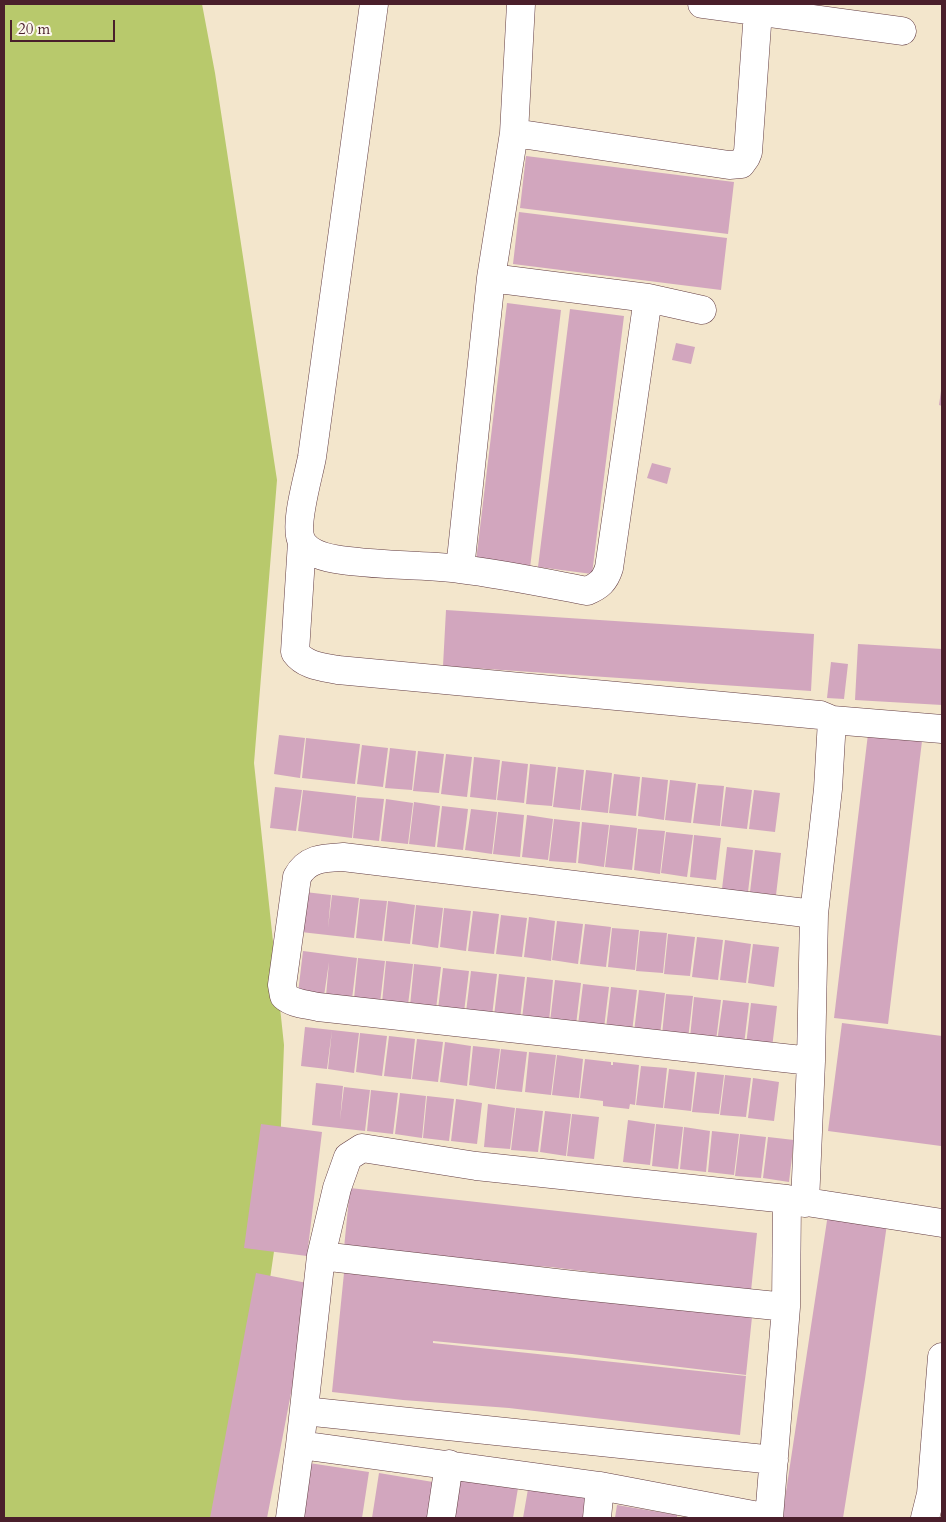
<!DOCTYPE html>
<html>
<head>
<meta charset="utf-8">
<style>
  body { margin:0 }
  #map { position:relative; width:946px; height:1522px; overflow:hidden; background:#f3e6cc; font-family:Cardo,serif }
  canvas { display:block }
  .frame { position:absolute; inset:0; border:5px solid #4a1f2b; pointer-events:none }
  .scale { position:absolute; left:10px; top:20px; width:105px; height:22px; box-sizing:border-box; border:2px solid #4a1f2b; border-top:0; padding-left:6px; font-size:15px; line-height:18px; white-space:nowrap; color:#4a1f2b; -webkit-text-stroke:4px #fbf7ec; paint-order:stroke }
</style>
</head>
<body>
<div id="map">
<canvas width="946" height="1522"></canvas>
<div class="frame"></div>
<div class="scale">20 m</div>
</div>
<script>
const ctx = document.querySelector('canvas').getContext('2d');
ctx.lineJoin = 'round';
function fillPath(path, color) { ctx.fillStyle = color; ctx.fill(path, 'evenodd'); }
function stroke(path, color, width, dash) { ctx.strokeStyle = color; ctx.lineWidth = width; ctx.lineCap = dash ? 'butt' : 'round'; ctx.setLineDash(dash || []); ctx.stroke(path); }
const green = new Path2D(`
  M 4,4 L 202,4 L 215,73 L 277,480 L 254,763 L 284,1045 L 277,1231 L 235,1518 L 4,1518 Z`);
const building = new Path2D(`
  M 526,156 L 734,182 L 728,234 L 520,208 Z
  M 519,212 L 727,238 L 721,290 L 513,264 Z
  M 507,303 L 561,310 L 530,568 L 476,561 Z
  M 570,309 L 624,316 L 592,574 L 538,567 Z
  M 676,343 L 695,347 L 691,364 L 672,360 Z
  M 941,391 L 942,392 L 942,406 L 939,405 Z
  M 652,463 L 671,468 L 667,484 L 647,478 Z
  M 446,610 L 814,634 L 811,691 L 443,666 Z
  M 858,644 L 942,649 L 942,705 L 855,700 Z
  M 831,662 L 848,664 L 844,699 L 827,698 Z
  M 868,734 L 922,741 L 888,1024 L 834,1018 Z
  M 279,735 L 305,738 L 300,778 L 274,774 Z
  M 306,738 L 360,744 L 355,784 L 302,778 Z
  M 362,745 L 388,748 L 383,787 L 357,784 Z
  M 390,748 L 416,751 L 412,790 L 385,788 Z
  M 418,751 L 444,754 L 439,793 L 413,791 Z
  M 446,754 L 472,757 L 467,797 L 441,794 Z
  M 474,757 L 500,760 L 496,800 L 470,797 Z
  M 502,761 L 528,764 L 524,803 L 497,800 Z
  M 530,764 L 556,767 L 552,806 L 526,804 Z
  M 558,767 L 584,770 L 580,810 L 553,807 Z
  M 586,770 L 612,773 L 608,813 L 581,810 Z
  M 614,774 L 640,777 L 636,816 L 609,813 Z
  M 642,777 L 668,780 L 664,820 L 638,816 Z
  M 670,780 L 696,783 L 691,823 L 665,820 Z
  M 698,784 L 724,786 L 720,826 L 693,823 Z
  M 275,787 L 302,790 L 296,831 L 270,828 Z
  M 726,787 L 752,790 L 747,829 L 721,826 Z
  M 303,790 L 356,796 L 352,838 L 298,831 Z
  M 754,790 L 780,793 L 775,832 L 749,829 Z
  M 357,797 L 384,799 L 379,841 L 353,838 Z
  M 386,799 L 413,803 L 408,844 L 381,841 Z
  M 414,802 L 440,806 L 435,847 L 409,844 Z
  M 442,806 L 468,809 L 463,850 L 437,847 Z
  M 471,809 L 497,812 L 492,854 L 465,850 Z
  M 498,812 L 524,815 L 520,857 L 493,854 Z
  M 527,815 L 553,819 L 548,860 L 522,857 Z
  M 554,819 L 580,822 L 576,863 L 549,861 Z
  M 582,822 L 609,825 L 604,867 L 578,863 Z
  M 610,825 L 637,828 L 632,870 L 605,867 Z
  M 638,829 L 665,831 L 660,874 L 634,870 Z
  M 666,832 L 693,835 L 687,877 L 661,873 Z
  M 694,835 L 721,838 L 716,880 L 690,877 Z
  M 727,847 L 753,850 L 748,892 L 722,889 Z
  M 755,850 L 781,853 L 776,895 L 750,892 Z
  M 305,892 L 331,895 L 328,928 L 332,895 L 359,898 L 354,938 L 301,932 Z
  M 360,899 L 387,901 L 382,941 L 356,938 Z
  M 388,901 L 415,905 L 410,944 L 384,941 Z
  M 416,905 L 443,908 L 438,948 L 412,944 Z
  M 444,908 L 471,911 L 466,951 L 440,947 Z
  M 473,911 L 499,914 L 494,954 L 468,951 Z
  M 501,915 L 527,918 L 522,957 L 496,954 Z
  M 529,917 L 555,921 L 551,961 L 524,957 Z
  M 557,921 L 583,924 L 578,964 L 552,960 Z
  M 585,924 L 611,927 L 606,967 L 580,964 Z
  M 612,928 L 639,930 L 635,970 L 608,967 Z
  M 640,931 L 667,933 L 663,973 L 636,971 Z
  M 668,934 L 695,937 L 690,976 L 664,974 Z
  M 697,937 L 723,940 L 718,980 L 692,977 Z
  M 725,940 L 751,944 L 746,983 L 720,980 Z
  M 753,944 L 779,947 L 774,987 L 748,983 Z
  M 303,951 L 357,958 L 352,999 L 326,996 L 329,962 L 324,996 L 298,993 Z
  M 358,958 L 385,961 L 380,1003 L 354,999 Z
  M 386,961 L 413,964 L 408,1005 L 382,1003 Z
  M 414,964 L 441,967 L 436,1009 L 410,1006 Z
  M 443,968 L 469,971 L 464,1012 L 438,1009 Z
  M 471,971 L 497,974 L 492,1016 L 466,1012 Z
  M 499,974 L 525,977 L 520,1019 L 494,1016 Z
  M 527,977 L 553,980 L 549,1021 L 522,1019 Z
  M 555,980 L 581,983 L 576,1025 L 550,1022 Z
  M 583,984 L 609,987 L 604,1028 L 578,1025 Z
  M 611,987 L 637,990 L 632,1032 L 606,1028 Z
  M 639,990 L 665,993 L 660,1035 L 634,1032 Z
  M 666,994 L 693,996 L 688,1039 L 662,1035 Z
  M 694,997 L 721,1000 L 716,1041 L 690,1038 Z
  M 723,1000 L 749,1003 L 744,1045 L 717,1042 Z
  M 751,1003 L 777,1006 L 772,1048 L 746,1045 Z
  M 842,1023 L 942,1036 L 941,1146 L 828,1131 Z
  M 305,1027 L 332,1030 L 327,1069 L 301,1066 Z
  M 332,1030 L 359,1033 L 354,1073 L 328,1069 Z
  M 360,1033 L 387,1036 L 382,1076 L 356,1072 Z
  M 389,1036 L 415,1039 L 411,1079 L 384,1076 Z
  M 417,1039 L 443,1042 L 438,1082 L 412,1079 Z
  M 445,1042 L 471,1046 L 467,1086 L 440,1082 Z
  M 473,1046 L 500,1049 L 495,1089 L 469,1085 Z
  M 501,1049 L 527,1052 L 522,1092 L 496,1089 Z
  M 529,1052 L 556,1055 L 551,1095 L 525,1092 Z
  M 557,1055 L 583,1059 L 579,1098 L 552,1095 Z
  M 585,1059 L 611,1062 L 611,1065 L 613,1065 L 613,1062 L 639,1065 L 635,1105 L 630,1104 L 629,1109 L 603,1106 L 603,1101 L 580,1098 Z
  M 641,1066 L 667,1068 L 663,1108 L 636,1105 Z
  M 669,1069 L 695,1072 L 691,1111 L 664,1108 Z
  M 697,1072 L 724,1075 L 719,1114 L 692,1112 Z
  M 725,1075 L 751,1078 L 746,1117 L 720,1115 Z
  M 753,1078 L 779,1082 L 774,1121 L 748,1118 Z
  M 316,1083 L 343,1086 L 340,1120 L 344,1087 L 370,1090 L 365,1131 L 312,1125 Z
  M 371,1090 L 398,1093 L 393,1134 L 367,1131 Z
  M 400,1093 L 426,1096 L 422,1138 L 395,1134 Z
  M 427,1096 L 454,1099 L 449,1141 L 423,1138 Z
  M 456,1099 L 482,1103 L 477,1144 L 451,1141 Z
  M 488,1104 L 515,1108 L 510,1149 L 484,1147 Z
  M 516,1108 L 543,1111 L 538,1152 L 511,1150 Z
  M 545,1111 L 571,1114 L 566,1156 L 540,1152 Z
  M 572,1114 L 599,1117 L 594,1159 L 567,1156 Z
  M 628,1120 L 655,1124 L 650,1165 L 623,1162 Z
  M 261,1124 L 322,1132 L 307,1256 L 244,1248 Z
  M 656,1124 L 683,1127 L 678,1169 L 652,1166 Z
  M 684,1127 L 710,1131 L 706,1172 L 680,1169 Z
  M 712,1131 L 739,1134 L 734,1175 L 708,1172 Z
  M 740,1134 L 766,1137 L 761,1178 L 735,1176 Z
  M 768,1137 L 794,1140 L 789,1182 L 763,1178 Z
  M 350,1188 L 757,1233 L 751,1291 L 550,1267 L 520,1265 L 344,1248 Z
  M 828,1214 L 887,1224 L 865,1379 L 843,1518 L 782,1518 Z
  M 256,1273 L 312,1284 L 267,1518 L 210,1518 Z
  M 344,1273 L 752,1317 L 746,1375 L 572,1354 L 433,1341 L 433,1343 L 746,1376 L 740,1435 L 509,1408 L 403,1400 L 332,1392 Z
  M 309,1463 L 369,1472 L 362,1518 L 300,1518 Z
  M 379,1473 L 439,1483 L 434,1518 L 372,1518 Z
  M 457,1478 L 518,1488 L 513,1518 L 452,1518 Z
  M 528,1489 L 588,1498 L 585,1518 L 523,1518 Z
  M 617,1505 L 677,1515 L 677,1518 L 615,1518 Z`);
const minor = new Path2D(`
  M 374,4 L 312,457 C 309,475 293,526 302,542 C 309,553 323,557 335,559 C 376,566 418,564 460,569 C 502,574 545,583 587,591 C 599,586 605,581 609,568 L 648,298
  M 702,4 L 902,31
  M 514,133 L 729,165 L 741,164 L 746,157 L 748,152 L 758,11
  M 491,278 L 648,298 L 702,310
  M 302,542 L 295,652 C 305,666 323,667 338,670 L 820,715 L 832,720 L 828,789 L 814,914 L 811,1061 L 805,1203
  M 460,569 L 491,278 L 514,133 L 521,4
  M 832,720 L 942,729
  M 811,1061 L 318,1007 C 306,1004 293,1004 284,996 L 282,985 L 297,877 C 307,858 324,858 343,857 L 814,914
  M 321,1256 L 337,1188 L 348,1157 L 362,1148 L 476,1166 L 787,1199 L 942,1223
  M 304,1411 L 774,1460
  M 300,1445 L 600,1486 L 769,1518 L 786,1307 L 787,1199
  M 290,1518 L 300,1445 L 321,1256 L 573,1285 L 786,1307
  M 441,1518 L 449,1464
  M 597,1518 L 600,1486
  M 925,1518 L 931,1494 L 942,1357`);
fillPath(green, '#b8c96c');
fillPath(building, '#d2a6be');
stroke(minor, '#633d43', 29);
stroke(minor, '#fff', 28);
</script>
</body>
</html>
